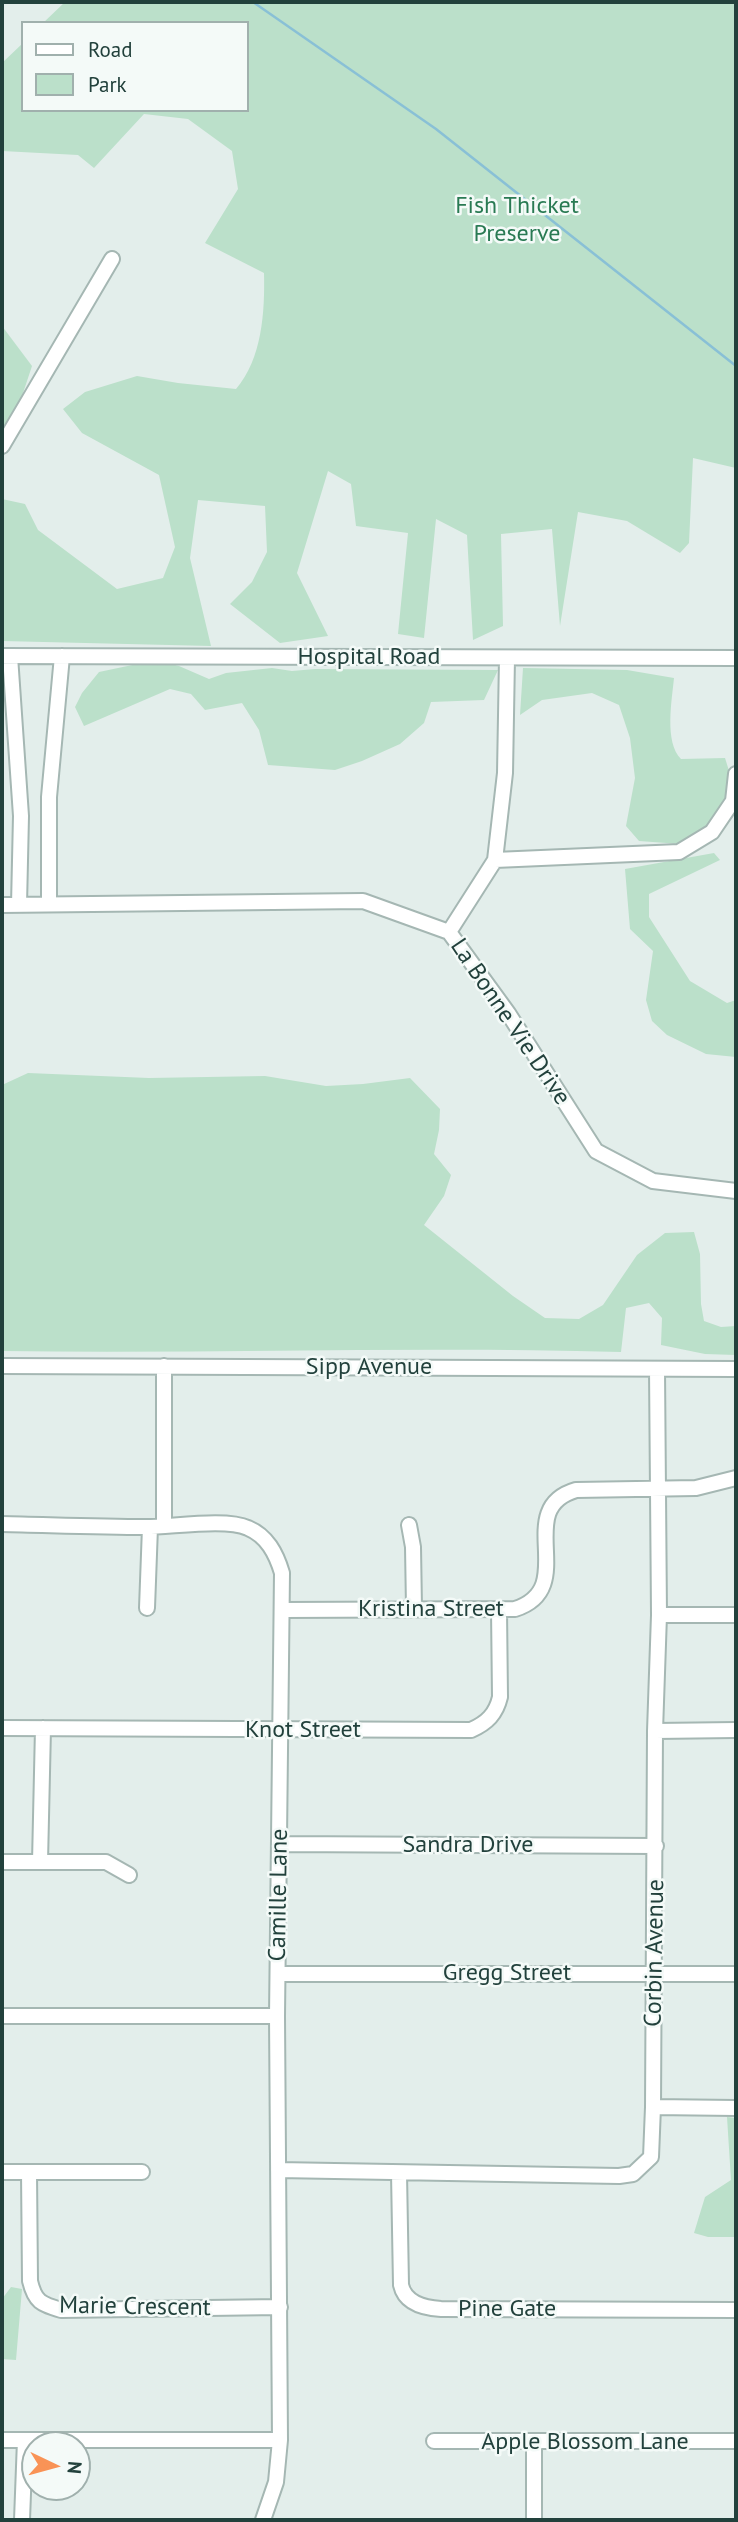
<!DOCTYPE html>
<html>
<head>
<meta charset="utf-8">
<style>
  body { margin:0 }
  #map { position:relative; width:738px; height:2522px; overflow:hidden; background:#e3eeeb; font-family:"PT Sans",sans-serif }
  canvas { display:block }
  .frame { position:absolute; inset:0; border:4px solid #22413c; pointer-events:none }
  .legend { position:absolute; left:21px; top:21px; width:228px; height:91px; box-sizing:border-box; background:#f4faf8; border:2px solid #a0b0ad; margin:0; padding:9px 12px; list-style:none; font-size:21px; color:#22413c }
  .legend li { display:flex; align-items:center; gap:14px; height:35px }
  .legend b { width:35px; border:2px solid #a0b0ad }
  .north { position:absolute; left:21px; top:2431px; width:70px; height:70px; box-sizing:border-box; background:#f4faf8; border:2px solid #a0b0ad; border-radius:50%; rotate:95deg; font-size:19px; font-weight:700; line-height:28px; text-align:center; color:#22413c }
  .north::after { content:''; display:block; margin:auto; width:24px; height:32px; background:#f99356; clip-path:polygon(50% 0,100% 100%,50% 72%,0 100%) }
</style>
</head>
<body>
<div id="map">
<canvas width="738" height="2522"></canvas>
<div class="frame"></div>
<ul class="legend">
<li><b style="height:9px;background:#fff"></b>Road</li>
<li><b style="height:19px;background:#bbe0ca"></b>Park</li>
</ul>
<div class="north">N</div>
</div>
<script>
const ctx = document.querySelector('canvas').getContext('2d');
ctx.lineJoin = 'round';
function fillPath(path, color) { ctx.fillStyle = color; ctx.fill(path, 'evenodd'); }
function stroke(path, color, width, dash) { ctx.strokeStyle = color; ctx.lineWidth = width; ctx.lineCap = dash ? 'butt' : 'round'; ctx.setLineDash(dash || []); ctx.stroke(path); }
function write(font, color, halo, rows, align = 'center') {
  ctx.font = font + ' "PT Sans",sans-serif'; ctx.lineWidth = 5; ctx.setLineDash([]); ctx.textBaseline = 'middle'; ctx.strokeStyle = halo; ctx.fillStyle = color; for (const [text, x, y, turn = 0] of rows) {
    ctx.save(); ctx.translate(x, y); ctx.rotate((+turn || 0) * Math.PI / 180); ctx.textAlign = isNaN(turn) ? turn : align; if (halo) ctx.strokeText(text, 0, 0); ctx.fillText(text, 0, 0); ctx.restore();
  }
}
const green = new Path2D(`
  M 65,2 L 736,2 L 736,468 L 693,458 L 689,543 L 680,553 L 627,521 L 578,512 L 560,626 L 552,529 L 501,534 L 503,626 L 473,640 L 467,535 L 436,519 L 424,638 L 398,634 L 408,533 L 356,526 L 351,484 L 328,471 L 297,573 L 328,636 L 280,643 L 230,604 L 252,582 L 267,552 L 265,506 L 198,500 L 190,558 L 211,646 L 2,641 L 2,499 L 25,504 L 38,530 L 117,589 L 163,578 L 175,547 L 159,475 L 82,433 L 63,409 L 85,392 L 137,376 L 178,383 L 236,389 C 262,359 265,312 264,273 L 205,243 L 238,189 L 232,151 L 188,119 L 144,114 L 94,168 L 78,155 L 2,151 L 2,63 L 23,43 L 23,110 L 247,110 L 247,23 L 43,23 Z
  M 2,326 L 32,366 L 16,414 L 2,435 Z
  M 156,660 L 179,666 L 209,679 L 226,673 L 272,668 L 292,671 L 315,669 L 498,670 L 484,700 L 431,702 L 424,723 L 400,744 L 362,761 L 335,770 L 268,765 L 259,730 L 242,703 L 205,710 L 191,694 L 170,689 L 84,726 L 75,707 L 82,693 L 99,672 Z
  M 523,668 L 627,670 L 674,678 C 672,700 664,742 681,759 L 725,758 L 730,774 L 725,803 L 706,826 L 680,844 L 639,841 L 626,826 L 635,778 L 630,738 L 619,705 L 592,693 L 542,700 L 520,715 Z
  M 714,853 L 720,860 L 649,894 L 649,917 L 690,981 L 727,1003 L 736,1000 L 736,1057 L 706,1054 L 667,1035 L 652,1021 L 646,1000 L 653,951 L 630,929 L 625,869 Z
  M 28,1073 L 149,1078 L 265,1076 L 326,1086 L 363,1084 L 410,1078 L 440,1109 L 439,1130 L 434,1154 L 451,1175 L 444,1196 L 424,1225 L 513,1296 L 545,1318 L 579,1319 L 603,1305 L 637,1255 L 665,1233 L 694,1232 L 700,1254 L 701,1304 L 704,1321 L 721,1327 L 736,1326 L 736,1355 L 705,1354 L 661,1345 L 662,1318 L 649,1303 L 626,1308 L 621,1352 C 415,1346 208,1354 2,1351 L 2,1085 Z
  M 727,2117 L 736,2118 L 736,2237 L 708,2237 L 694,2233 L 705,2197 L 731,2180 Z
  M 11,2287 L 22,2289 L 16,2360 L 2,2359 L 2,2299 Z`);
const stream = new Path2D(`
  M 253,2 L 436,129 L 736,366`);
const minor = new Path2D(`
  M 2,446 L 112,259
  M 2,656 L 736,658
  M 10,656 L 21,816 L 19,905
  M 495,860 L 679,852 L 712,832 L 733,801 L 736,774
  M 49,904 L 49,797 L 62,656
  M 2,905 L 363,901 L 449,932 L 508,1013 L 596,1151 L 653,1181 L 736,1191
  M 449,932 L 495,860 L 505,773 L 507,658
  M 2,1366 L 736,1369
  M 2,1524 C 50,1525 98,1527 146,1527 C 172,1527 226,1518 248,1528 C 267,1536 276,1553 282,1573 L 277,2016 L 280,2440 L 276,2482 L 263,2520
  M 409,1525 L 413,1547 L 414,1608
  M 164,1526 L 164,1366
  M 147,1608 L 150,1527
  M 283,1610 L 515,1609 C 581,1588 511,1509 576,1490 L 696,1488 L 736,1478
  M 659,1615 L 736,1615
  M 2,1728 L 471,1730 C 487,1723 496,1714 500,1697 L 499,1610
  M 655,1731 L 736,1730
  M 280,1844 L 656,1846
  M 2,1862 L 106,1862 L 129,1875
  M 40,1862 L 43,1728
  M 278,1974 L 736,1974
  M 2,2016 L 277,2016
  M 653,2107 L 736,2108
  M 278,2170 L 619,2176 L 633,2174 L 651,2157 L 653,2107 L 655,1731 L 659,1615 L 657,1369
  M 2,2172 L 142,2172
  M 29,2172 L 30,2281 C 35,2302 41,2304 61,2310 L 280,2307
  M 399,2173 L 401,2285 C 405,2303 424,2308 441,2309 L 736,2310
  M 2,2440 L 280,2440
  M 434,2441 L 736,2441
  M 22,2520 L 25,2440
  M 534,2520 L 534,2443`);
const parkNames = [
  ["Fish Thicket",517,206],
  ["Preserve",517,234]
];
const streetNames = [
  ["Hospital Road",369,657],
  ["La Bonne Vie Drive",510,1022,56],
  ["Sipp Avenue",369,1367],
  ["Kristina Street",431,1609],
  ["Knot Street",303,1730],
  ["Sandra Drive",468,1845],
  ["Camille Lane",279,1895,-89],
  ["Corbin Avenue",655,1953,-89],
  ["Gregg Street",507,1973],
  ["Marie Crescent",135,2307,1],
  ["Pine Gate",507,2309],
  ["Apple Blossom Lane",585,2442]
];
fillPath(green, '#bbe0ca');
stroke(stream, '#89c0d6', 2.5);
stroke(minor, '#a5b7b3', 18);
stroke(minor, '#fff', 14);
write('24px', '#297a53', '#f4faf8', parkNames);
write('24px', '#22413c', '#f4faf8', streetNames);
</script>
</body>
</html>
